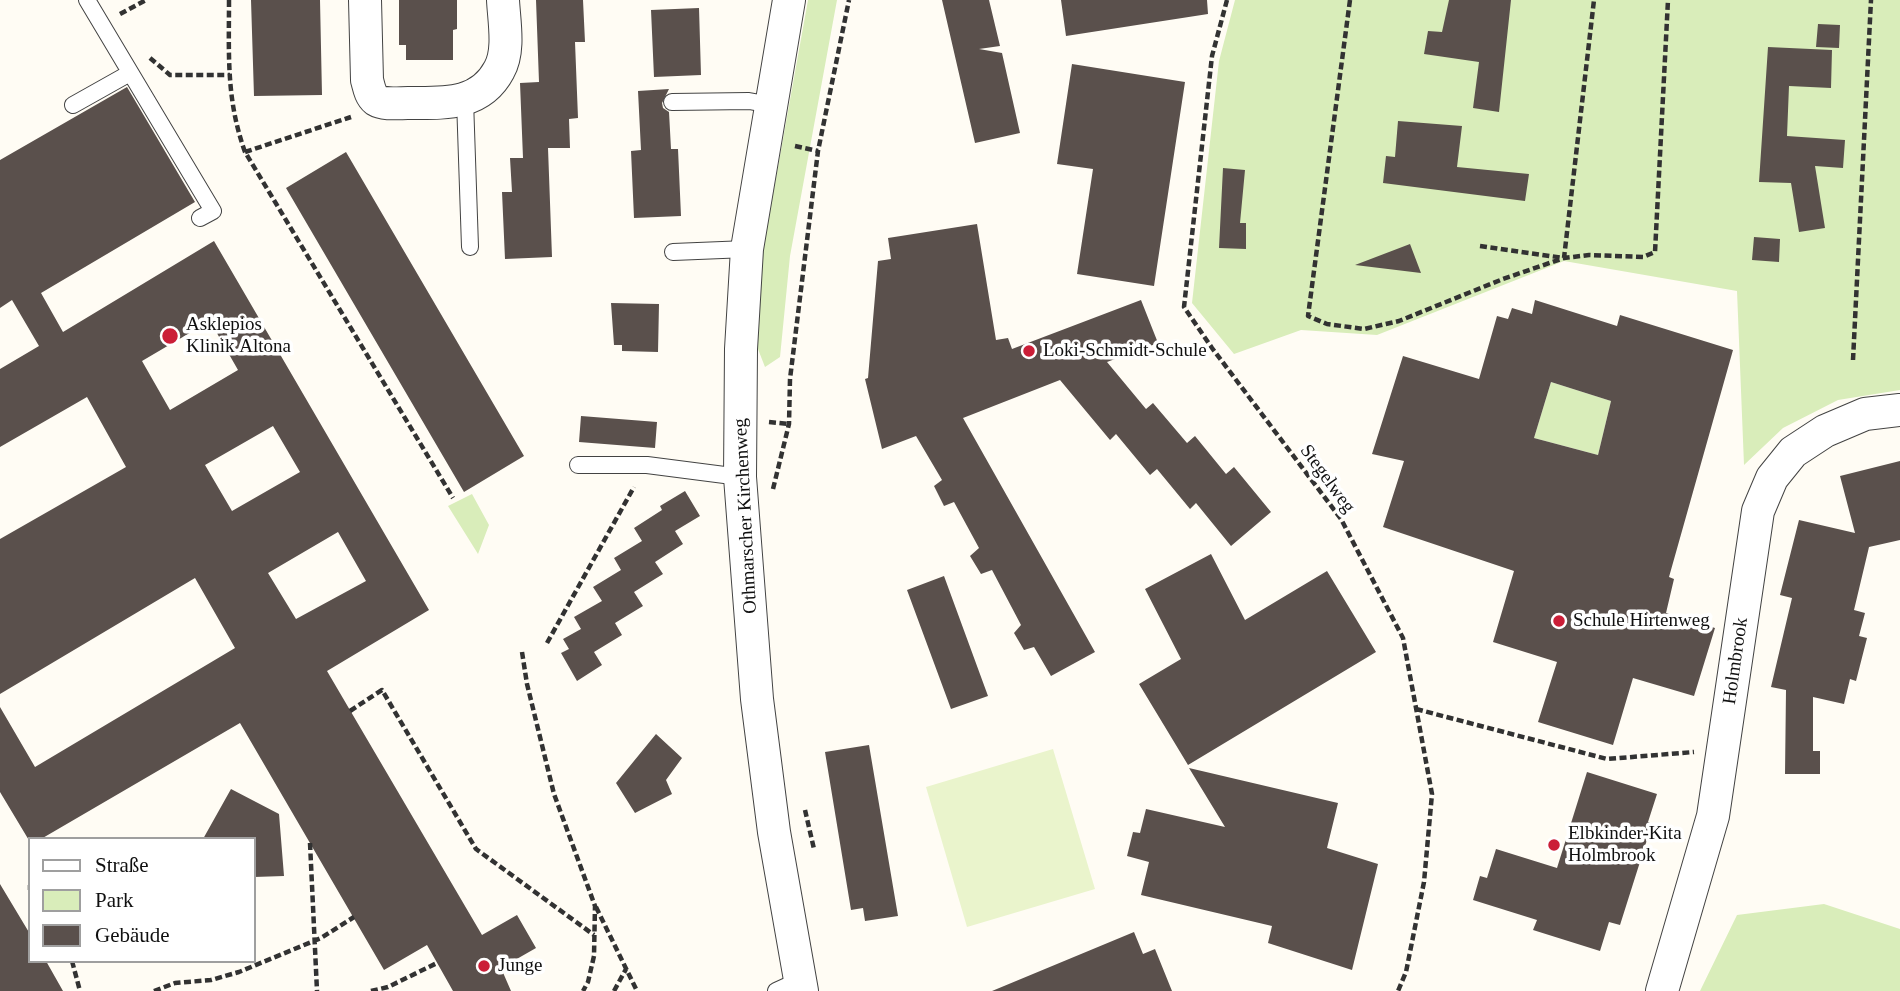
<!DOCTYPE html>
<html>
<head>
<meta charset="utf-8">
<style>
  body { margin:0 }
  #map { position:relative; width:1900px; height:991px; overflow:hidden; background:#fffcf4; font-family:"Times New Roman",serif }
  canvas { display:block }
  .legend { position:absolute; left:28px; top:837px; width:228px; height:126px; box-sizing:border-box; background:#fff; border:2px solid #9f9f9f; margin:0; padding:9px 12px; list-style:none; font-size:21px; color:#101010 }
  .legend li { display:flex; align-items:center; gap:14px; height:35px }
  .legend b { width:35px; border:2px solid #9f9f9f }
</style>
</head>
<body>
<div id="map">
<canvas width="1900" height="991"></canvas>
<ul class="legend">
<li><b style="height:9px;background:#fff"></b>Straße</li>
<li><b style="height:19px;background:#d9edba"></b>Park</li>
<li><b style="height:19px;background:#5a504c"></b>Gebäude</li>
</ul>
</div>
<script>
const ctx = document.querySelector('canvas').getContext('2d');
ctx.lineJoin = 'round';
function fillPath(path, color) { ctx.fillStyle = color; ctx.fill(path, 'evenodd'); }
function stroke(path, color, width, dash) { ctx.strokeStyle = color; ctx.lineWidth = width; ctx.lineCap = dash ? 'butt' : 'round'; ctx.setLineDash(dash || []); ctx.stroke(path); }
function write(font, color, halo, rows, align = 'center') {
  ctx.font = font + ' "Times New Roman",serif'; ctx.lineWidth = 7; ctx.setLineDash([]); ctx.textBaseline = 'middle'; ctx.strokeStyle = halo; ctx.fillStyle = color; for (const [text, x, y, turn = 0] of rows) {
    ctx.save(); ctx.translate(x, y); ctx.rotate((+turn || 0) * Math.PI / 180); ctx.textAlign = isNaN(turn) ? turn : align; if (halo) ctx.strokeText(text, 0, 0); ctx.fillText(text, 0, 0); ctx.restore();
  }
}
const green = new Path2D(`
  M 808,0 L 837,0 L 790,256 L 780,357 L 765,367 L 756,344 L 763,250 Z
  M 1235,0 L 1900,0 L 1900,390 L 1838,400 L 1783,428 L 1744,465 L 1737,291 L 1564,261 L 1377,335 L 1301,330 L 1234,354 L 1192,303 L 1219,61 Z
  M 1551,382 L 1611,401 L 1598,455 L 1534,438 Z
  M 472,494 L 489,525 L 478,554 L 448,506 Z
  M 1824,904 L 1900,929 L 1900,991 L 1700,991 L 1737,915 Z`);
const pitch = new Path2D(`
  M 1053,749 L 1095,889 L 967,927 L 926,787 Z`);
const building = new Path2D(`
  M 251,0 L 320,0 L 322,95 L 254,96 Z
  M 399,0 L 457,0 L 457,29 L 453,30 L 453,60 L 406,60 L 406,45 L 399,45 Z
  M 536,0 L 583,0 L 585,42 L 575,42 L 578,118 L 569,119 L 570,148 L 548,148 L 552,257 L 505,259 L 502,192 L 512,192 L 510,158 L 523,158 L 520,83 L 539,82 Z
  M 942,0 L 989,0 L 1000,46 L 979,49 L 1002,53 L 1020,133 L 975,143 Z
  M 1061,0 L 1207,0 L 1208,14 L 1066,36 Z
  M 1449,0 L 1511,0 L 1499,112 L 1473,108 L 1479,62 L 1424,54 L 1428,31 L 1442,32 Z
  M 699,8 L 701,75 L 654,77 L 651,10 Z
  M 1818,24 L 1840,25 L 1839,48 L 1816,47 Z
  M 1768,47 L 1832,50 L 1831,88 L 1789,86 L 1787,136 L 1845,140 L 1843,168 L 1815,166 L 1825,228 L 1799,232 L 1791,183 L 1759,182 Z
  M 1072,64 L 1185,82 L 1154,286 L 1077,274 L 1093,169 L 1057,164 Z
  M 127,87 L 195,202 L 41,293 L 63,332 L 214,241 L 429,610 L 327,671 L 482,935 L 517,915 L 536,948 L 501,968 L 511,991 L 453,991 L 427,945 L 384,970 L 240,723 L 41,839 L 30,839 L 30,842 L 0,792 L 0,707 L 35,767 L 235,648 L 195,578 L 0,694 L 0,539 L 126,467 L 87,397 L 0,447 L 0,369 L 39,346 L 12,300 L 0,308 L 0,160 ZM 210,321 L 238,370 L 170,410 L 142,361 ZM 273,426 L 300,472 L 232,511 L 205,465 ZM 338,532 L 366,581 L 296,619 L 268,573 Z
  M 669,89 L 662,103 L 663,108 L 669,112 L 671,149 L 678,149 L 681,216 L 634,218 L 631,151 L 641,150 L 638,91 Z
  M 1398,121 L 1462,126 L 1457,167 L 1529,174 L 1525,201 L 1383,183 L 1386,156 L 1395,157 Z
  M 346,152 L 524,456 L 464,492 L 286,188 Z
  M 1223,168 L 1245,170 L 1240,223 L 1246,223 L 1246,249 L 1219,248 Z
  M 977,224 L 996,340 L 1008,338 L 1012,349 L 1141,300 L 1158,343 L 1107,362 L 1146,409 L 1153,403 L 1187,443 L 1195,436 L 1226,474 L 1234,467 L 1271,512 L 1231,546 L 1196,503 L 1190,509 L 1157,469 L 1150,475 L 1116,434 L 1110,440 L 1060,380 L 963,418 L 1095,652 L 1051,676 L 1034,647 L 1024,650 L 1014,633 L 1021,625 L 992,570 L 981,574 L 970,556 L 979,548 L 954,502 L 944,506 L 934,486 L 942,480 L 916,436 L 882,449 L 865,379 L 868,378 L 878,261 L 891,259 L 888,238 Z
  M 1754,237 L 1780,239 L 1779,262 L 1752,260 Z
  M 1410,244 L 1421,273 L 1355,265 Z
  M 1535,300 L 1617,326 L 1620,315 L 1733,350 L 1669,577 L 1674,579 L 1666,613 L 1715,628 L 1694,696 L 1633,678 L 1613,745 L 1538,722 L 1557,662 L 1493,642 L 1514,571 L 1383,527 L 1404,461 L 1372,454 L 1403,356 L 1479,379 L 1497,316 L 1508,319 L 1512,308 L 1532,314 ZM 1551,382 L 1611,401 L 1598,455 L 1534,438 Z
  M 611,303 L 659,304 L 658,352 L 622,351 L 622,345 L 614,345 Z
  M 581,416 L 657,422 L 655,448 L 579,442 Z
  M 1900,461 L 1900,540 L 1869,547 L 1854,610 L 1865,613 L 1859,636 L 1867,638 L 1856,681 L 1850,679 L 1844,704 L 1813,697 L 1813,751 L 1820,751 L 1820,774 L 1785,774 L 1786,690 L 1771,687 L 1792,598 L 1780,595 L 1799,520 L 1855,533 L 1840,476 Z
  M 685,491 L 700,516 L 675,531 L 683,544 L 655,562 L 663,574 L 634,592 L 643,606 L 615,623 L 622,635 L 594,652 L 602,665 L 577,681 L 561,653 L 569,649 L 563,639 L 581,629 L 574,617 L 602,601 L 593,587 L 621,570 L 614,558 L 642,541 L 634,528 L 662,510 L 660,506 Z
  M 1211,554 L 1245,620 L 1327,571 L 1376,652 L 1188,765 L 1139,684 L 1181,659 L 1145,589 Z
  M 944,576 L 988,696 L 951,709 L 907,590 Z
  M 656,734 L 682,758 L 666,780 L 672,794 L 635,813 L 616,783 Z
  M 869,745 L 898,916 L 865,921 L 863,908 L 851,910 L 825,752 Z
  M 1189,768 L 1338,803 L 1327,848 L 1378,864 L 1352,970 L 1268,943 L 1272,926 L 1141,895 L 1149,862 L 1127,856 L 1133,832 L 1140,833 L 1146,809 L 1225,827 Z
  M 1587,772 L 1657,794 L 1648,822 L 1652,824 L 1620,925 L 1609,922 L 1600,951 L 1533,930 L 1537,920 L 1473,900 L 1480,876 L 1487,878 L 1496,849 L 1557,868 Z
  M 231,789 L 279,814 L 284,876 L 254,877 L 254,839 L 203,839 Z
  M 0,884 L 30,934 L 30,961 L 46,961 L 63,991 L 0,991 Z
  M 1134,932 L 1143,954 L 1155,949 L 1172,991 L 992,991 Z`);
const path = new Path2D(`
  M 229,0 C 229,55 226,99 245,152 L 453,498
  M 1227,0 L 1212,56 L 1184,307 L 1212,348 L 1341,519 L 1403,638 L 1432,794 L 1424,882 L 1406,972 L 1398,991
  M 1350,0 L 1308,316 L 1327,324 L 1364,329 L 1399,321 L 1503,279 L 1564,258 L 1589,255 L 1643,257 L 1655,252 L 1668,0
  M 120,14 L 146,0
  M 150,58 L 170,75 L 230,75
  M 795,146 L 818,151
  M 245,152 L 351,117
  M 1480,246 L 1564,258 L 1594,0
  M 1853,360 L 1871,0
  M 769,422 L 789,424
  M 773,489 L 789,424 L 790,379 L 818,151 L 849,0
  M 547,643 L 634,487
  M 522,652 L 527,684 L 554,794 L 595,906 L 594,956 L 588,982 L 583,991
  M 1416,709 L 1607,759 L 1694,752
  M 350,711 L 382,690 L 476,849 L 594,935
  M 805,810 L 814,849
  M 310,843 L 317,991
  M 30,885 L 30,890
  M 596,907 L 637,991
  M 72,961 L 80,991
  M 154,991 L 175,983 L 211,980 L 239,972 L 321,938 L 354,917
  M 371,991 L 388,987 L 437,963
  M 614,991 L 626,969`);
const service = new Path2D(`
  M 87,0 L 213,211 L 200,218
  M 465,100 L 470,247
  M 672,102 L 749,101 L 771,105
  M 73,105 L 130,73
  M 673,252 L 747,249
  M 578,465 L 647,465 L 740,477
  M 776,991 L 800,980`);
const minor = new Path2D(`
  M 365,0 L 367,80 C 369,87 370,95 376,100 C 384,105 399,103 408,103 C 443,103 480,106 499,70 C 510,51 504,21 503,0
  M 789,0 L 747,249 L 741,349 L 740,477 L 757,699 L 774,832 L 802,991
  M 1662,991 L 1713,816 L 1758,511 L 1772,478 L 1793,452 L 1825,431 L 1865,414 L 1900,410`);
const markers = [
  [170,336,9,"#cb1e37"],
  [1029,351,7,"#cb1e37"],
  [1559,621,7,"#cb1e37"],
  [1554,845,7,"#cb1e37"],
  [484,966,7,"#cb1e37"]
];
const poiNames = [
  ["Asklepios",186,325],
  ["Klinik Altona",186,347],
  ["Loki-Schmidt-Schule",1043,351],
  ["Schule Hirtenweg",1573,621],
  ["Elbkinder-Kita",1568,834],
  ["Holmbrook",1568,856],
  ["Junge",498,966]
];
const streetNames = [
  ["Stegelweg",1327,479,54],
  ["Othmarscher Kirchenweg",746,516,-93],
  ["Holmbrook",1736,661,-82]
];
fillPath(green, '#d9edba');
fillPath(pitch, '#eaf4cc');
fillPath(building, '#5a504c');
stroke(service, '#434343', 18);
stroke(minor, '#434343', 34);
stroke(path, '#323232', 4.5, [7, 3.5]);
stroke(service, '#fff', 16);
stroke(minor, '#fff', 32);
for (const [x, y, r, color] of markers) { const dot = new Path2D(); dot.arc(x, y, r, 0, 2 * Math.PI); ctx.fillStyle = color; ctx.fill(dot); stroke(dot, '#fff', 2.5); }
write('19px', '#101010', '#fff', poiNames, 'left');
write('19px', '#101010', '#fff', streetNames);
</script>
</body>
</html>
